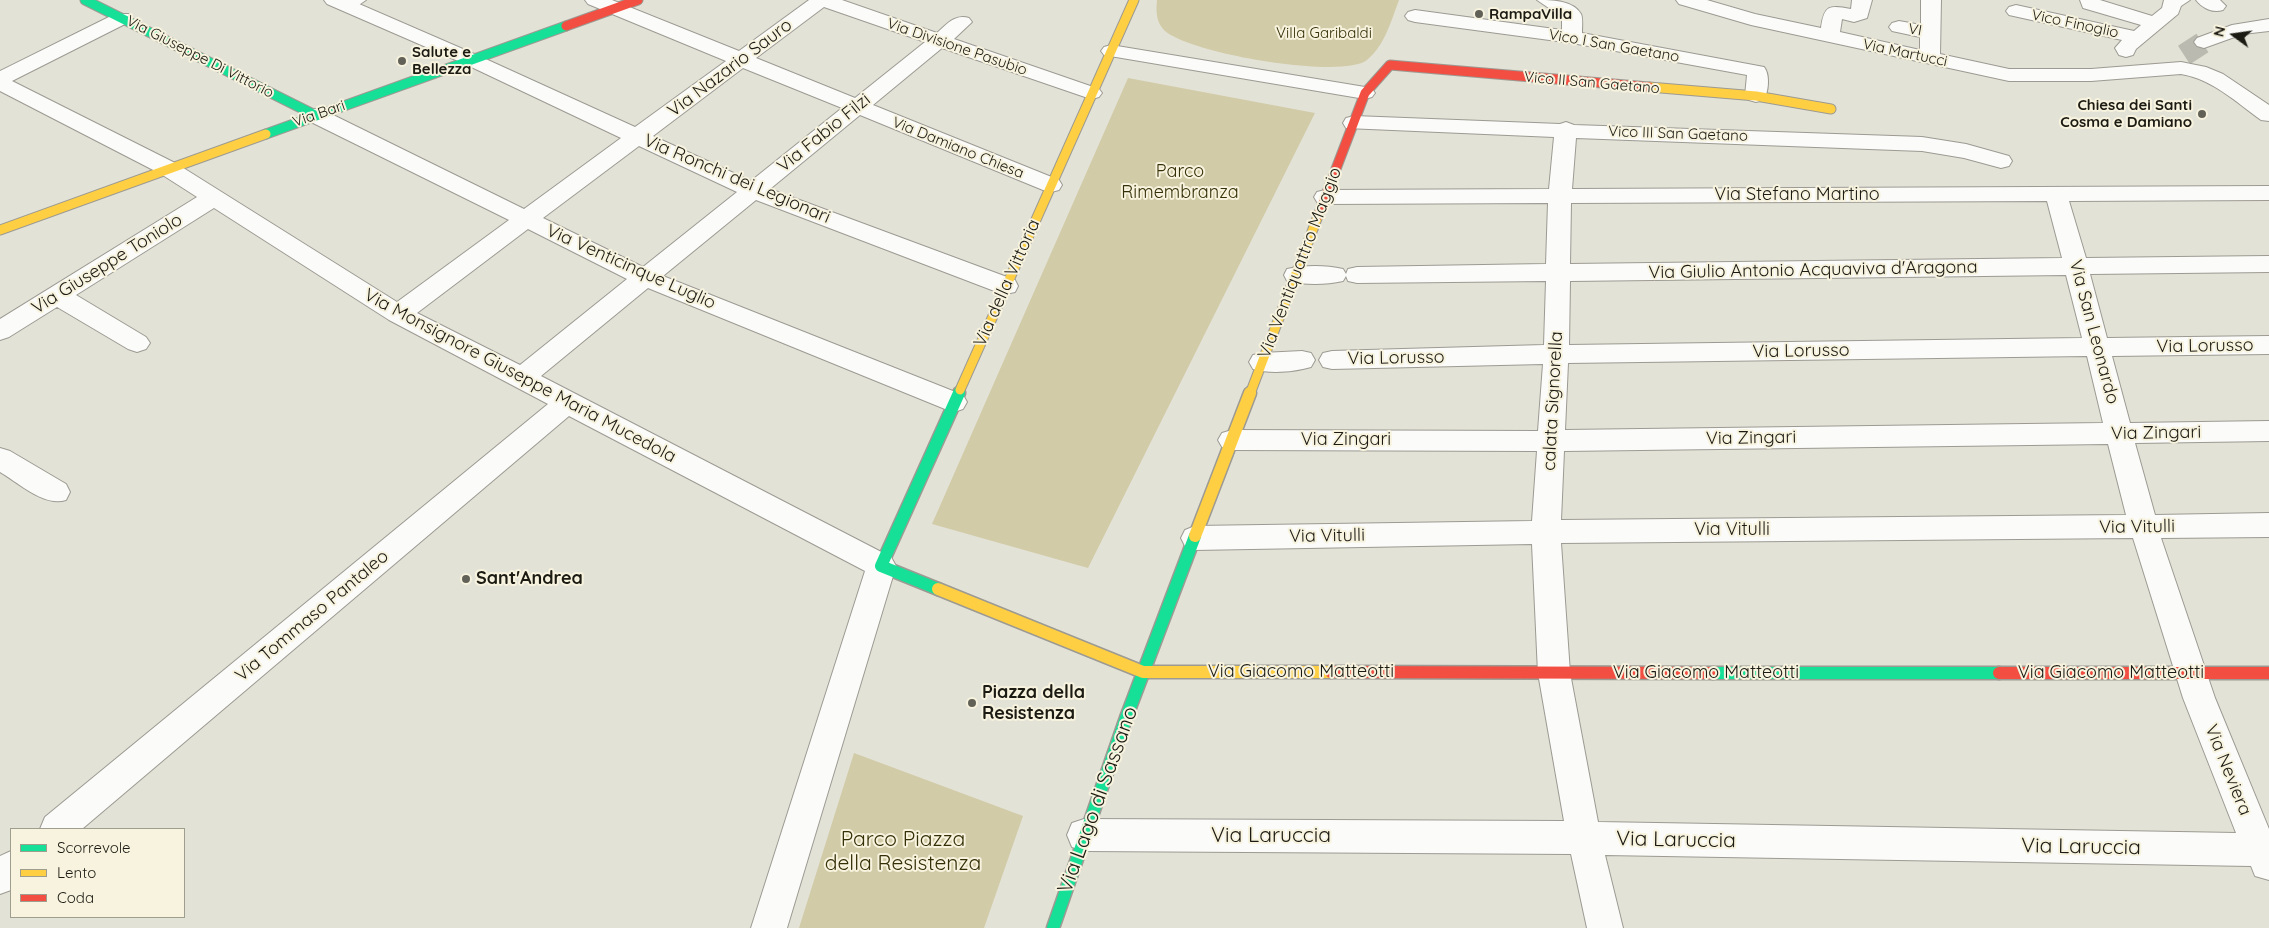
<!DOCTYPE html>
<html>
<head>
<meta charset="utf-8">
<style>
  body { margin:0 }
  #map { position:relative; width:2269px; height:928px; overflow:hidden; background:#e3e2d7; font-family:Quicksand,sans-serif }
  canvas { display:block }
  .legend { position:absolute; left:10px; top:828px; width:175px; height:90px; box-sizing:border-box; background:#f7f3de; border:1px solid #9f9d8d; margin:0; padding:6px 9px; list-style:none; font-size:15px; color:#1c1b13 }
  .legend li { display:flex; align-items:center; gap:10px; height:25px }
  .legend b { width:25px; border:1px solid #9f9d8d }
  .north { position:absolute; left:2209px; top:10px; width:50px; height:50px; -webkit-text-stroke:4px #f7f3de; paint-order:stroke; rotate:284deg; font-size:14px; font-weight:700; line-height:20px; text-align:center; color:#1c1b13 }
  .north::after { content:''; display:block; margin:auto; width:18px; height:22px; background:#1c1b13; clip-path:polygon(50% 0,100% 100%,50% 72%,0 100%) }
</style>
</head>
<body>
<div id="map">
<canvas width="2269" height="928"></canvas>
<ul class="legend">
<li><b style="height:6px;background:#16e098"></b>Scorrevole</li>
<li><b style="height:6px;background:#ffcf43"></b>Lento</li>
<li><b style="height:6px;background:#f24e42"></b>Coda</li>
</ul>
<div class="north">N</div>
</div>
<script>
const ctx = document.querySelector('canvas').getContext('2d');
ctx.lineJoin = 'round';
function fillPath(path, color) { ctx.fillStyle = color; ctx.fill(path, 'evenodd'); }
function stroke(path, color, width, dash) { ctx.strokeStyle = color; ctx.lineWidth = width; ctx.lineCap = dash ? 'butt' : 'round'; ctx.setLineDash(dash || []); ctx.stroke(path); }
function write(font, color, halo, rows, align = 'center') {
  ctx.font = font + ' Quicksand,sans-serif'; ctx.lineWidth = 4; ctx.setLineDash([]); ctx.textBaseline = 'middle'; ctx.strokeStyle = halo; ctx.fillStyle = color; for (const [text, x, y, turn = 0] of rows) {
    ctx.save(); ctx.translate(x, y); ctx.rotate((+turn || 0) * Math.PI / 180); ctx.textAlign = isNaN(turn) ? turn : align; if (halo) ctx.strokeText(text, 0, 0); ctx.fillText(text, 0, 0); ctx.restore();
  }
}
const green = new Path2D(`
  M 1157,0 L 1399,0 C 1391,21 1385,45 1367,60 C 1342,80 1184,53 1163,29 C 1156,21 1156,10 1157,0 Z
  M 1128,78 L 1315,113 L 1088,568 L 932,524 Z
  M 854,753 L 1023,816 L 984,928 L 799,928 Z`);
const streetTunnel = new Path2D(`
  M 2184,55 L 2204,42`);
const lane = new Path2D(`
  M 349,0 L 366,0 L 353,9 L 343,9 L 341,6 Z`);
const street = new Path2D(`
  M 324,0 L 350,0 L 479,56 L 635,127 L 726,61 L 588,4 L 585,0 L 612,0 L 739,51 L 809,0 L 842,0 L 937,33 C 947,24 955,14 969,18 L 972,22 L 954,39 L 1099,89 L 1102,93 L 1099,97 L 1092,99 L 1085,97 L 942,48 L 873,105 L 1059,180 L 1062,185 L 1059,190 L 1051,192 L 1043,190 L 860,115 L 770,189 L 1015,280 L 1018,286 L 1015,292 L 1006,294 L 997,292 L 756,200 L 663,276 L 963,395 L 967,402 L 963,409 L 954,412 L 945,409 L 648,288 L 541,376 L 891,557 L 896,566 L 787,928 L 751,928 L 865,571 L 569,416 L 82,829 L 40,829 L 45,817 L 548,404 L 389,320 L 214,208 L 76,295 L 146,337 L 150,343 L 146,349 L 137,352 L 128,349 L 57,307 L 9,337 L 0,340 L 0,319 L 197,197 L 161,174 L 0,91 L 0,71 L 115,14 L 129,14 L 132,18 L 129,22 L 12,81 L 177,164 L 397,302 L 509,220 L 307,120 L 304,115 L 307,110 L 315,109 L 323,110 L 524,209 L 621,138 L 465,64 L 327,4 ZM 824,7 L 925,42 L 855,98 L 756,58 ZM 743,68 L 842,108 L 751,181 L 653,136 ZM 639,146 L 737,192 L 643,267 L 543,218 ZM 528,229 L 627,279 L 520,365 L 417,313 Z
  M 1537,0 C 1551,0 1573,0 1581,14 C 1583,18 1582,27 1582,33 L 1764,67 C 1770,74 1769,93 1763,100 L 1756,102 L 1749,100 L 1745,96 L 1747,75 L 1572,43 L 1415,22 L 1408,20 L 1405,16 L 1408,12 L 1415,10 L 1562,30 L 1562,17 Z
  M 1676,0 L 1707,0 L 1755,14 L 1821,28 C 1824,5 1829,5 1851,9 L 1852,0 L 1872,0 L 1867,18 L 1854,22 L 1842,19 L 1840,32 L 1920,50 L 1920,37 L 1892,31 L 1889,27 L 1892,23 L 1899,21 L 1921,25 L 1921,0 L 1941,0 L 1940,54 L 2009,69 L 2091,69 L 2181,62 L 2206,67 L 2223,74 L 2269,105 L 2269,121 L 2261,120 C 2236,102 2212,79 2181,74 L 2091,81 L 2009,81 L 1751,25 L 1679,4 Z
  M 2080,0 L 2100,0 L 2152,16 L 2162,8 L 2164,0 L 2190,0 L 2181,6 L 2178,14 L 2136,49 L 2133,55 L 2126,57 L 2119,55 L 2115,48 L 2122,40 L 2009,15 L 2006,11 L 2009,7 L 2016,5 L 2134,31 L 2141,25 L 2083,8 Z
  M 2196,0 L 2220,0 L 2226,6 L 2223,10 C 2213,13 2203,9 2196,0 Z
  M 2269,19 L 2269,31 L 2243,34 L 2204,48 L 2197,46 L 2194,42 L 2197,38 L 2232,25 Z
  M 1111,45 L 1365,87 L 1372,89 L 1375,93 L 1372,97 L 1365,99 L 1104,55 L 1101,51 L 1104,47 Z
  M 1354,116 L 1560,124 L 1566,122 L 1574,125 L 1922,137 L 1966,144 L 2009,156 L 2012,161 L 2009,166 L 2001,168 L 1964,158 L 1922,151 L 1576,138 L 1572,189 L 2269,186 L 2269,200 L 2069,201 L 2086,258 L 2269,256 L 2269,272 L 2090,274 L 2107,338 L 2269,336 L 2269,354 L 2112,356 L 2130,423 L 2269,421 L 2269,441 L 2135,443 L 2155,515 L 2269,513 L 2269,537 L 2161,538 L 2215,698 L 2269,829 L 2269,880 L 2255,876 L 2251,866 L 1605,855 L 1623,928 L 1587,928 L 1571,854 L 1084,851 L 1072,847 L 1067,835 L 1072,823 L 1084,819 L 1564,821 L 1538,673 L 1532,544 L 1195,550 L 1185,546 L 1181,538 L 1185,530 L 1195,526 L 1532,521 L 1537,451 L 1232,450 L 1222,447 L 1218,440 L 1222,433 L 1232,430 L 1538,431 L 1543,364 L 1332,369 L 1323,367 L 1319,360 L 1323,353 L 1332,351 L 1544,345 L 1546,281 L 1357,283 L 1348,281 L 1346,276 L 1343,281 C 1326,285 1304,285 1287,281 L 1284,275 L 1287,269 C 1304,265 1326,265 1343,269 L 1346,274 L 1348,269 L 1357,267 L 1546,264 L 1548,203 L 1325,204 L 1317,202 L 1314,197 L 1317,192 L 1325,190 L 1549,189 L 1554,137 L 1346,128 L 1343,123 L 1346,118 ZM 2047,201 L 2062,258 L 1570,264 L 1571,203 ZM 2066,275 L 2082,338 L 1569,345 L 1570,281 ZM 2087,356 L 2103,423 L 1565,430 L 1568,363 ZM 2108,444 L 2126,515 L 1561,520 L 1564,451 ZM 2133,538 L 2183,698 L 2236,833 L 1598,822 L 1570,673 L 1561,543 Z
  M 1302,351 L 1311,353 L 1315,360 L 1311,367 C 1294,372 1270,374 1253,369 L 1249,362 L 1253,355 L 1262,353 Z
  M 0,448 L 10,451 L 66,484 L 70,492 L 66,500 C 44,507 19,483 0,472 Z
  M 11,851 L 11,890 L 0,894 L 0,856 Z`);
const fastFar1 = new Path2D(`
  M 85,0 L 315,115
  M 266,134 L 566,26
  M 958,394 L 960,390`);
const fast = new Path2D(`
  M 938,589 L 881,566 L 959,393
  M 1713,673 L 1999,673
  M 1053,928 L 1126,718 L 1195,536`);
const slowFar1 = new Path2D(`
  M 1649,87 L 1756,96 L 1831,109
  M 0,230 L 266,134
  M 960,390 L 1134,0
  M 1250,394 L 1318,216`);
const slow = new Path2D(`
  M 1195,536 L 1250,393
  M 938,589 L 1143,672 L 1331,672`);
const jamFar1 = new Path2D(`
  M 566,26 L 638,0
  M 1318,216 L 1365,93 L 1390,65 L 1649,87`);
const jam = new Path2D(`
  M 1331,672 L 1713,673
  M 1999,673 L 2269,673`);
const markers = [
  [1479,14,5,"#626158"],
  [402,61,5,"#626158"],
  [2202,114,5,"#626158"],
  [466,579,5,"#626158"],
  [972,703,5,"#626158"]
];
const farPoinames = [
  ["RampaVilla",1489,14],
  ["Salute e",412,52],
  ["Bellezza",412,69],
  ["Chiesa dei Santi",2192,105,"right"],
  ["Cosma e Damiano",2192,122,"right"]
];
const farStreetnames = [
  ["Vico Finoglio",2075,24,12],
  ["VI",1915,30,10],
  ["Vico I San Gaetano",1614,46,10],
  ["Via Divisione Pasubio",957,47,19],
  ["Via Martucci",1905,53,12],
  ["Via Giuseppe Di Vittorio",200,57,27],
  ["Vico II San Gaetano",1592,83,5],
  ["Via Bari",319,114,-19],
  ["Vico III San Gaetano",1678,134,2],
  ["Via Damiano Chiesa",958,148,22]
];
const farParknames = [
  ["Villa Garibaldi",1324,33]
];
const streetNames = [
  ["Via Nazario Sauro",730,68,-37],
  ["Via Fabio Filzi",824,133,-39],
  ["Via Ronchi dei Legionari",737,179,23],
  ["Via Stefano Martino",1797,195],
  ["Via Ventiquattro Maggio",1300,263,-69],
  ["Via Giuseppe Toniolo",107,264,-32],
  ["Via Venticinque Luglio",631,267,24],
  ["Via Giulio Antonio Acquaviva d'Aragona",1813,270,-1],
  ["Via della Vittoria",1007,283,-66],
  ["Via San Leonardo",2094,332,75],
  ["Via Lorusso",2205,346,-1],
  ["Via Lorusso",1801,351,-1],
  ["Via Lorusso",1396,358,-1],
  ["Via Monsignore Giuseppe Maria Mucedola",520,376,28],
  ["calata Signorella",1553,401,-87],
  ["Via Zingari",2156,433,-1],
  ["Via Zingari",1751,438,-1],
  ["Via Zingari",1346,440],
  ["Via Vitulli",2137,527,-1],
  ["Via Vitulli",1732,530],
  ["Via Vitulli",1327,536,-1],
  ["Via Tommaso Pantaleo",312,616,-40],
  ["Via Giacomo Matteotti",1301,672],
  ["Via Giacomo Matteotti",1706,673],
  ["Via Giacomo Matteotti",2111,673],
  ["Via Neviera",2228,770,68]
];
const parkNames = [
  ["Parco",1180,172],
  ["Rimembranza",1180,193]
];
const poiNames = [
  ["Sant'Andrea",476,579],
  ["Piazza della",982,693],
  ["Resistenza",982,714]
];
const nearStreetnames = [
  ["Via Lago di Sassano",1098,800,-70],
  ["Via Laruccia",1271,836],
  ["Via Laruccia",1676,840,1],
  ["Via Laruccia",2081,847,1]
];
const nearParknames = [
  ["Parco Piazza",903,840],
  ["della Resistenza",903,864]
];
fillPath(green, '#d1cba7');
stroke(streetTunnel, '#bbbab0', 22, [22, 11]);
stroke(lane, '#9c9a92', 2);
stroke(street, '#9c9a92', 2);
stroke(fastFar1, '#9c9a92', 11);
stroke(fast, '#9c9a92', 15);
stroke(slowFar1, '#9c9a92', 11);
stroke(slow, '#9c9a92', 15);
stroke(jamFar1, '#9c9a92', 11);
stroke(jam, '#9c9a92', 15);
fillPath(lane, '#fbfbf9');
fillPath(street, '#fbfbf9');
stroke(fastFar1, '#16e098', 9);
stroke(fast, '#16e098', 12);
stroke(slowFar1, '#ffcf43', 9);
stroke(slow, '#ffcf43', 12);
stroke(jamFar1, '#f24e42', 9);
stroke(jam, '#f24e42', 12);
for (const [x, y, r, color] of markers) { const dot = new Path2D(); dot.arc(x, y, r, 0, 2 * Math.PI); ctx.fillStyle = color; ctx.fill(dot); stroke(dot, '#f7f3de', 2); }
write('bold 15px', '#1c1b13', '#f7f3de', farPoinames, 'left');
write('15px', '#1c1b13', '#f7f3de', farStreetnames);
write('15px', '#352f07', '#f7f3de', farParknames);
write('18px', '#1c1b13', '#f7f3de', streetNames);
write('18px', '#352f07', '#f7f3de', parkNames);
write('bold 18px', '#1c1b13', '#f7f3de', poiNames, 'left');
write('21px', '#1c1b13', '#f7f3de', nearStreetnames);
write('21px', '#352f07', '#f7f3de', nearParknames);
</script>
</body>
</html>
